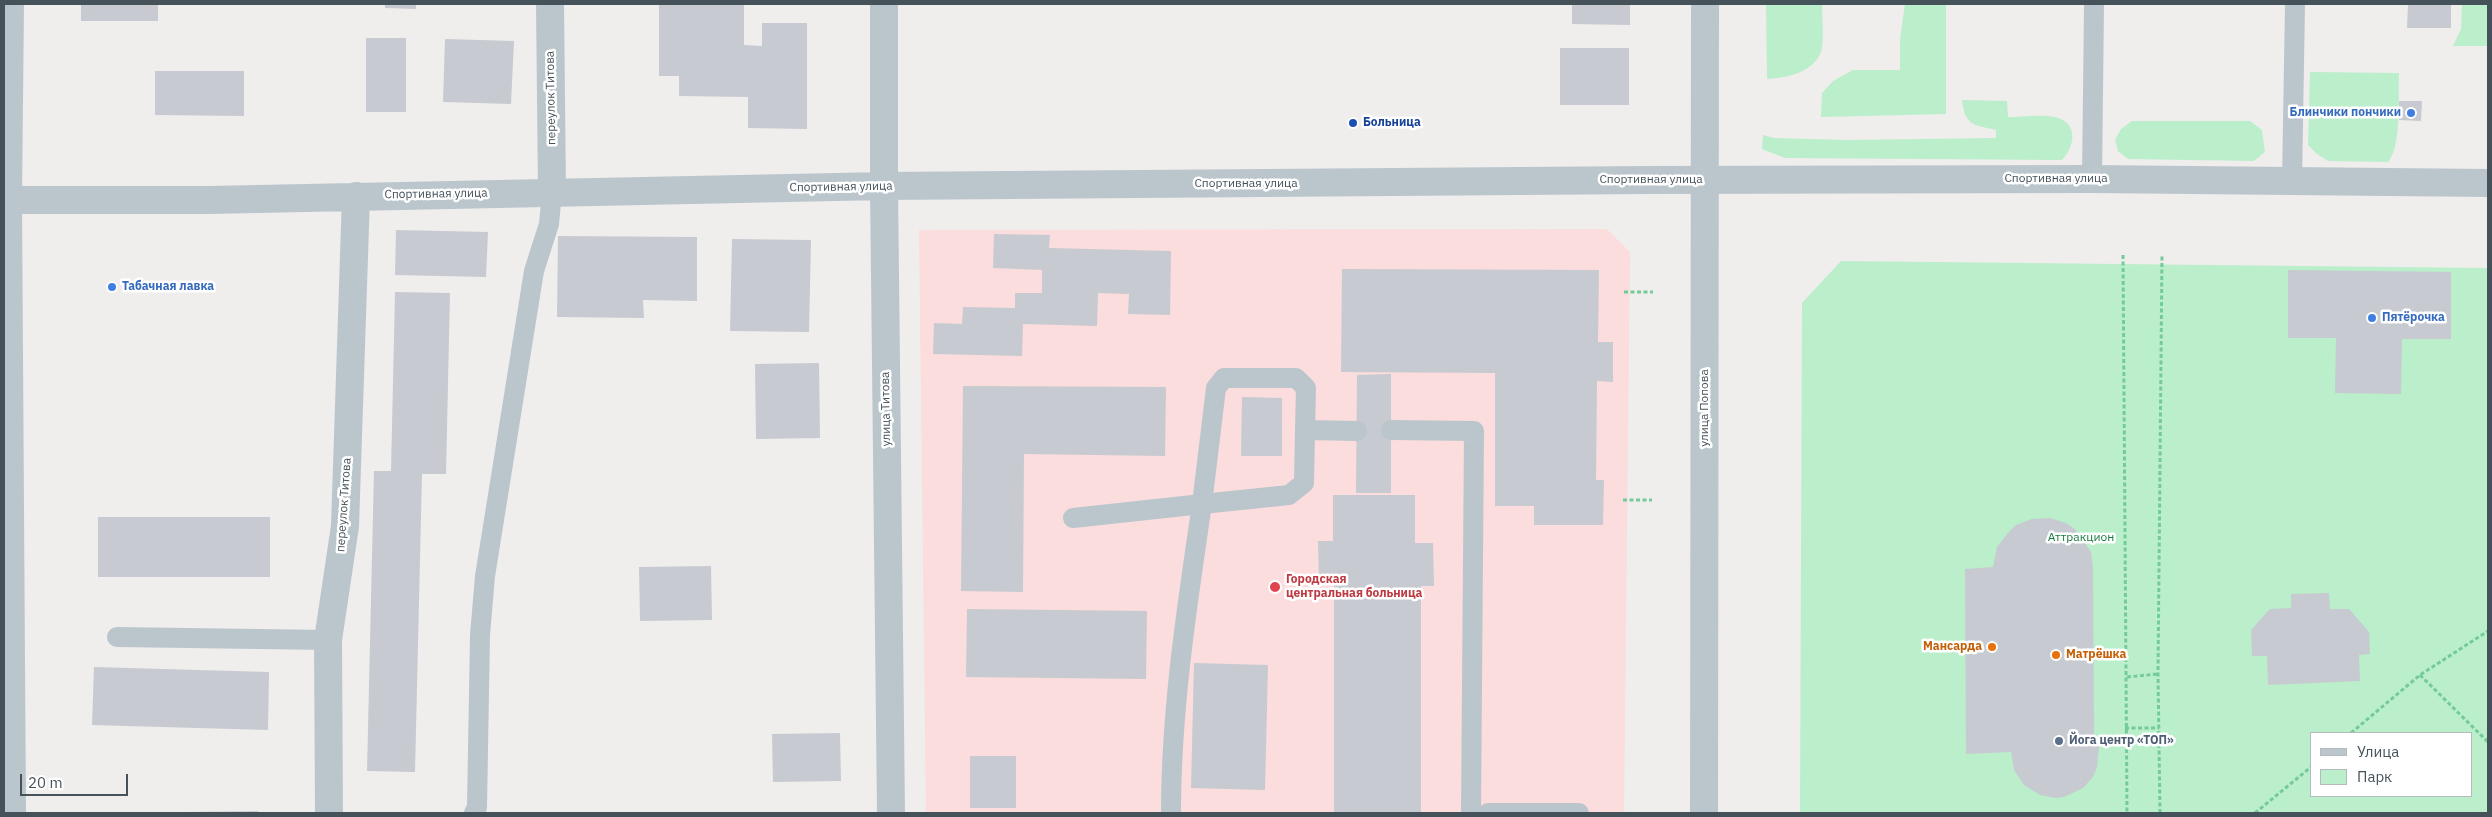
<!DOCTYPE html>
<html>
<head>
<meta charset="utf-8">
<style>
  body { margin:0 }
  #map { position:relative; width:2492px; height:817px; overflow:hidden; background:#f0eded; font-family:"IBM Plex Sans",sans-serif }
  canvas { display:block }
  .frame { position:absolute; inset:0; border:5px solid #45525a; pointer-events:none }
  .legend { position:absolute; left:2310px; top:732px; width:162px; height:65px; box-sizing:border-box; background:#fff; border:1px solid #b5babd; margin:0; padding:6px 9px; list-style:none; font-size:15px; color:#45525a }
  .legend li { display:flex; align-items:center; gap:10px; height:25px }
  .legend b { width:25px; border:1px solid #b5babd }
  .scale { position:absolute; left:20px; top:774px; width:108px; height:22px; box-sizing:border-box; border:2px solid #45525a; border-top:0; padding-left:6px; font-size:15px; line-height:18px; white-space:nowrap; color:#45525a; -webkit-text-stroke:4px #fff; paint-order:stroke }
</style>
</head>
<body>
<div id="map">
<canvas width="2492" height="817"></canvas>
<div class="frame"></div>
<ul class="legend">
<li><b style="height:6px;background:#bbc6cc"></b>Улица</li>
<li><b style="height:14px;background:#bbeecb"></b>Парк</li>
</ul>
<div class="scale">20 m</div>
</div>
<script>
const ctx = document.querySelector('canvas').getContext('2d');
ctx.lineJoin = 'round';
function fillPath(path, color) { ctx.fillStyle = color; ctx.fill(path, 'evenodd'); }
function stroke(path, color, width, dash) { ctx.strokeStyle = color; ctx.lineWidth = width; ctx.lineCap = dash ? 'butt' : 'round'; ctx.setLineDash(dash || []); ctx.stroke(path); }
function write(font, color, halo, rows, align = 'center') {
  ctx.font = font + ' "IBM Plex Sans",sans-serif'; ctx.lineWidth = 5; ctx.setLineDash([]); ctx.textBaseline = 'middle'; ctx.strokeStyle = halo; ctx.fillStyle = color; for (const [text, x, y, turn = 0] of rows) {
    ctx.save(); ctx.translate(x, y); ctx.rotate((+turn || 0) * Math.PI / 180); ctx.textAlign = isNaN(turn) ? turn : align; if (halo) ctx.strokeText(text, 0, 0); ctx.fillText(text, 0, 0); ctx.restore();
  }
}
const medical = new Path2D(`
  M 1607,229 L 1630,252 L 1624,813 L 926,813 L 919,230 Z`);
const green = new Path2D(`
  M 1766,4 L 1822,4 C 1822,18 1824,34 1822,48 C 1817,72 1787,78 1767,79 Z
  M 1905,4 L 1946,4 L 1946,114 L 1821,117 L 1822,93 L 1833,81 L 1853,70 L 1900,70 L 1900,39 Z
  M 2462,4 L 2488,4 L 2488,46 L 2453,46 L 2461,29 Z
  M 2310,72 L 2399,73 C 2398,94 2402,147 2388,162 L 2328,161 L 2317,154 L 2308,145 Z
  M 1962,100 L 2007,101 L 2008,117 C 2022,117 2041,114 2055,117 C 2079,123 2075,146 2062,160 L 1785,158 L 1762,149 L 1763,135 L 1774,138 L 1848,140 L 1996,138 L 1996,130 C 1974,125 1965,126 1962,100 Z
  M 2132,121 L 2250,121 L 2262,130 L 2265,152 L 2254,161 L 2128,159 L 2118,151 L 2115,140 L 2121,129 Z
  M 1841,261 L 2488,268 L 2488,813 L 1800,813 L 1802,303 ZM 2311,733 L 2471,733 L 2471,796 L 2311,796 Z`);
const building = new Path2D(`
  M 81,4 L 158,4 L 158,21 L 81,21 Z
  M 385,4 L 416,4 L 416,9 L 385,8 Z
  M 659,4 L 744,4 L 744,45 L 762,46 L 762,23 L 807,23 L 807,129 L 748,128 L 748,97 L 679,96 L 679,76 L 659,76 Z
  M 1572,4 L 1630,4 L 1630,25 L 1572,24 Z
  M 2408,4 L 2451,4 L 2451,28 L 2407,28 Z
  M 366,38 L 406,38 L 406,112 L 366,112 Z
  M 445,39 L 514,41 L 511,104 L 443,102 Z
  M 1560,48 L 1629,48 L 1629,105 L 1560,105 Z
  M 155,71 L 244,71 L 244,116 L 155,115 Z
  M 2399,101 L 2422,101 L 2421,121 L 2399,120 Z
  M 396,230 L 488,232 L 486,277 L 395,275 Z
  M 994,234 L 1050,235 L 1049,248 L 1171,251 L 1170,315 L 1128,314 L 1129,294 L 1098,293 L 1097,326 L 1023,324 L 1022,356 L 933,354 L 934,323 L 962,324 L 963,307 L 1015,308 L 1015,293 L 1042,293 L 1042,270 L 993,268 Z
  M 558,236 L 697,237 L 697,301 L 643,300 L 644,318 L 557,317 Z
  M 732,239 L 811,240 L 809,332 L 730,331 Z
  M 1342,269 L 1599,270 L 1598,342 L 1613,342 L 1613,382 L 1597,381 L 1596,480 L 1604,480 L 1603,525 L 1534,525 L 1534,506 L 1495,506 L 1495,373 L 1341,372 Z
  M 2288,270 L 2451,272 L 2451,339 L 2402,339 L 2401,394 L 2335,393 L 2336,338 L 2288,338 Z
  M 395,292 L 450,293 L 446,474 L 422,474 L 415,772 L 367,771 L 374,471 L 391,471 Z
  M 819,363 L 820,438 L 756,439 L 755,364 Z
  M 1391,374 L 1391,493 L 1356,493 L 1357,375 Z
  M 963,386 L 1166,387 L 1165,456 L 1024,454 L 1023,592 L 961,591 Z
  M 1242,397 L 1282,398 L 1282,456 L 1241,456 Z
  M 1333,495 L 1415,495 L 1415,543 L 1433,543 L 1434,586 L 1421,586 L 1421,813 L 1334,813 L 1334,581 L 1319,581 L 1318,541 L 1333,541 Z
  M 98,517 L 270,517 L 270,577 L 98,577 Z
  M 2050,518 L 2066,523 L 2076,530 L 2091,552 L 2093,568 L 2094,733 L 2099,747 L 2097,767 L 2093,777 L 2083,788 L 2064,797 L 2055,798 L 2040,795 L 2024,785 L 2014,770 L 2011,752 L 1966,754 L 1965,569 L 1993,567 L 1997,547 L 2008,533 L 2016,525 L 2032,519 Z
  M 711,566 L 712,620 L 640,621 L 639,567 Z
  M 2329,593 L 2330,609 L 2349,609 L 2369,632 L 2370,654 L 2359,655 L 2360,681 L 2268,685 L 2267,656 L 2252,656 L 2251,630 L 2270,609 L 2291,608 L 2291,594 Z
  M 967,609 L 1147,611 L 1146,679 L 966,677 Z
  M 1194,663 L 1268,665 L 1265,790 L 1191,788 Z
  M 94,667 L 269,672 L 268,730 L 92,725 Z
  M 840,733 L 841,781 L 773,782 L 772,734 Z
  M 970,756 L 1016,756 L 1016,808 L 970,808 Z
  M 258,811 L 258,813 L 184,813 L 184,812 Z`);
const path = new Path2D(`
  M 2123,255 L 2127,813
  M 1624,292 L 1653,292
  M 1623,500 L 1652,500
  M 2420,675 L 2488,742
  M 2127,677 L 2158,674
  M 2125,728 L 2159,728
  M 2351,733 L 2420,675 L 2488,631
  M 2160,813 L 2158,674 L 2162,255
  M 2255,813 L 2311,767`);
const service = new Path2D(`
  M 2092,179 L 2094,4
  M 2292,182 L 2295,4
  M 1391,430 L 1474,431 L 1471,813
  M 1073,518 L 1202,504 L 1216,388 L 1224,378 L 1296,378 L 1306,388 L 1305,430
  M 117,637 L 328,640
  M 474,813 L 477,807 L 480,635 L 485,576 L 534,271 L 549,224 L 552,192
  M 1171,813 C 1171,709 1187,606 1202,504 L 1289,495 L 1304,483 L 1305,430 L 1357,431
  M 1488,813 L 1579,813`);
const minor = new Path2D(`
  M 10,4 L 8,200 L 12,813
  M 550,4 L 552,192
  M 884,4 L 884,186 L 891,813
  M 4,200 L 209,200 L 884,186 L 1648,180 L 2092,179 L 2488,183
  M 329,813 L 328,640 L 345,526 L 356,196`);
const tertiary = new Path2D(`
  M 1704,813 L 1705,4`);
const markers = [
  [2411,113,5,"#3f7fe0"],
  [1353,123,5,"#1a4fb4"],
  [112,287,5,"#3f7fe0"],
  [2372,318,5,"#3f7fe0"],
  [1275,587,6,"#e0444e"],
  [1992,647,5,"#e8710a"],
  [2056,655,5,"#e8710a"],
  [2059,741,5,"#5c6f8a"]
];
const streetNames = [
  ["переулок Титова",551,98,-91],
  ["Спортивная улица",2056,179],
  ["Спортивная улица",1651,180],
  ["Спортивная улица",1246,184],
  ["Спортивная улица",841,187,-1],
  ["Спортивная улица",436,194,-1],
  ["улица Попова",1705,408,-90],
  ["улица Титова",886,409,-91],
  ["переулок Титова",344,505,-86]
];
const shopNames = [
  ["Блинчики пончики",2401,113,"right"],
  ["Табачная лавка",122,287],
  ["Пятёрочка",2382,318]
];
const transitNames = [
  ["Больница",1363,123]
];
const parkNames = [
  ["Аттракцион",2081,538]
];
const healthNames = [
  ["Городская",1286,580],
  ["центральная больница",1286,594]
];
const foodNames = [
  ["Мансарда",1982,647],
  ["Матрёшка",2066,655,"left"]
];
const serviceNames = [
  ["Йога центр «ТОП»",2069,741]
];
fillPath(medical, '#fadddc');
fillPath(green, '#bbeecb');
fillPath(building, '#c7cad0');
stroke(path, '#73cb9a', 3, [4, 2.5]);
stroke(service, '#bbc6cc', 20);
stroke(minor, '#bbc6cc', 28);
stroke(tertiary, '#bbc6cc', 28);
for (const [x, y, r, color] of markers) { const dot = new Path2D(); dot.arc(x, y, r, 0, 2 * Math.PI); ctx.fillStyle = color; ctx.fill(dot); stroke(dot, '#fff', 2); }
write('12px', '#45525a', '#fff', streetNames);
write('bold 12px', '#366cbe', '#fff', shopNames, 'left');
write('bold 12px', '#164399', '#fff', transitNames, 'left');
write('12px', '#177b42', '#fff', parkNames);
write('bold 12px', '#be3a42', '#fff', healthNames, 'left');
write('bold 12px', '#c56008', '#fff', foodNames, 'right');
write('bold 12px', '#4e5e75', '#fff', serviceNames, 'left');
</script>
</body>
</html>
